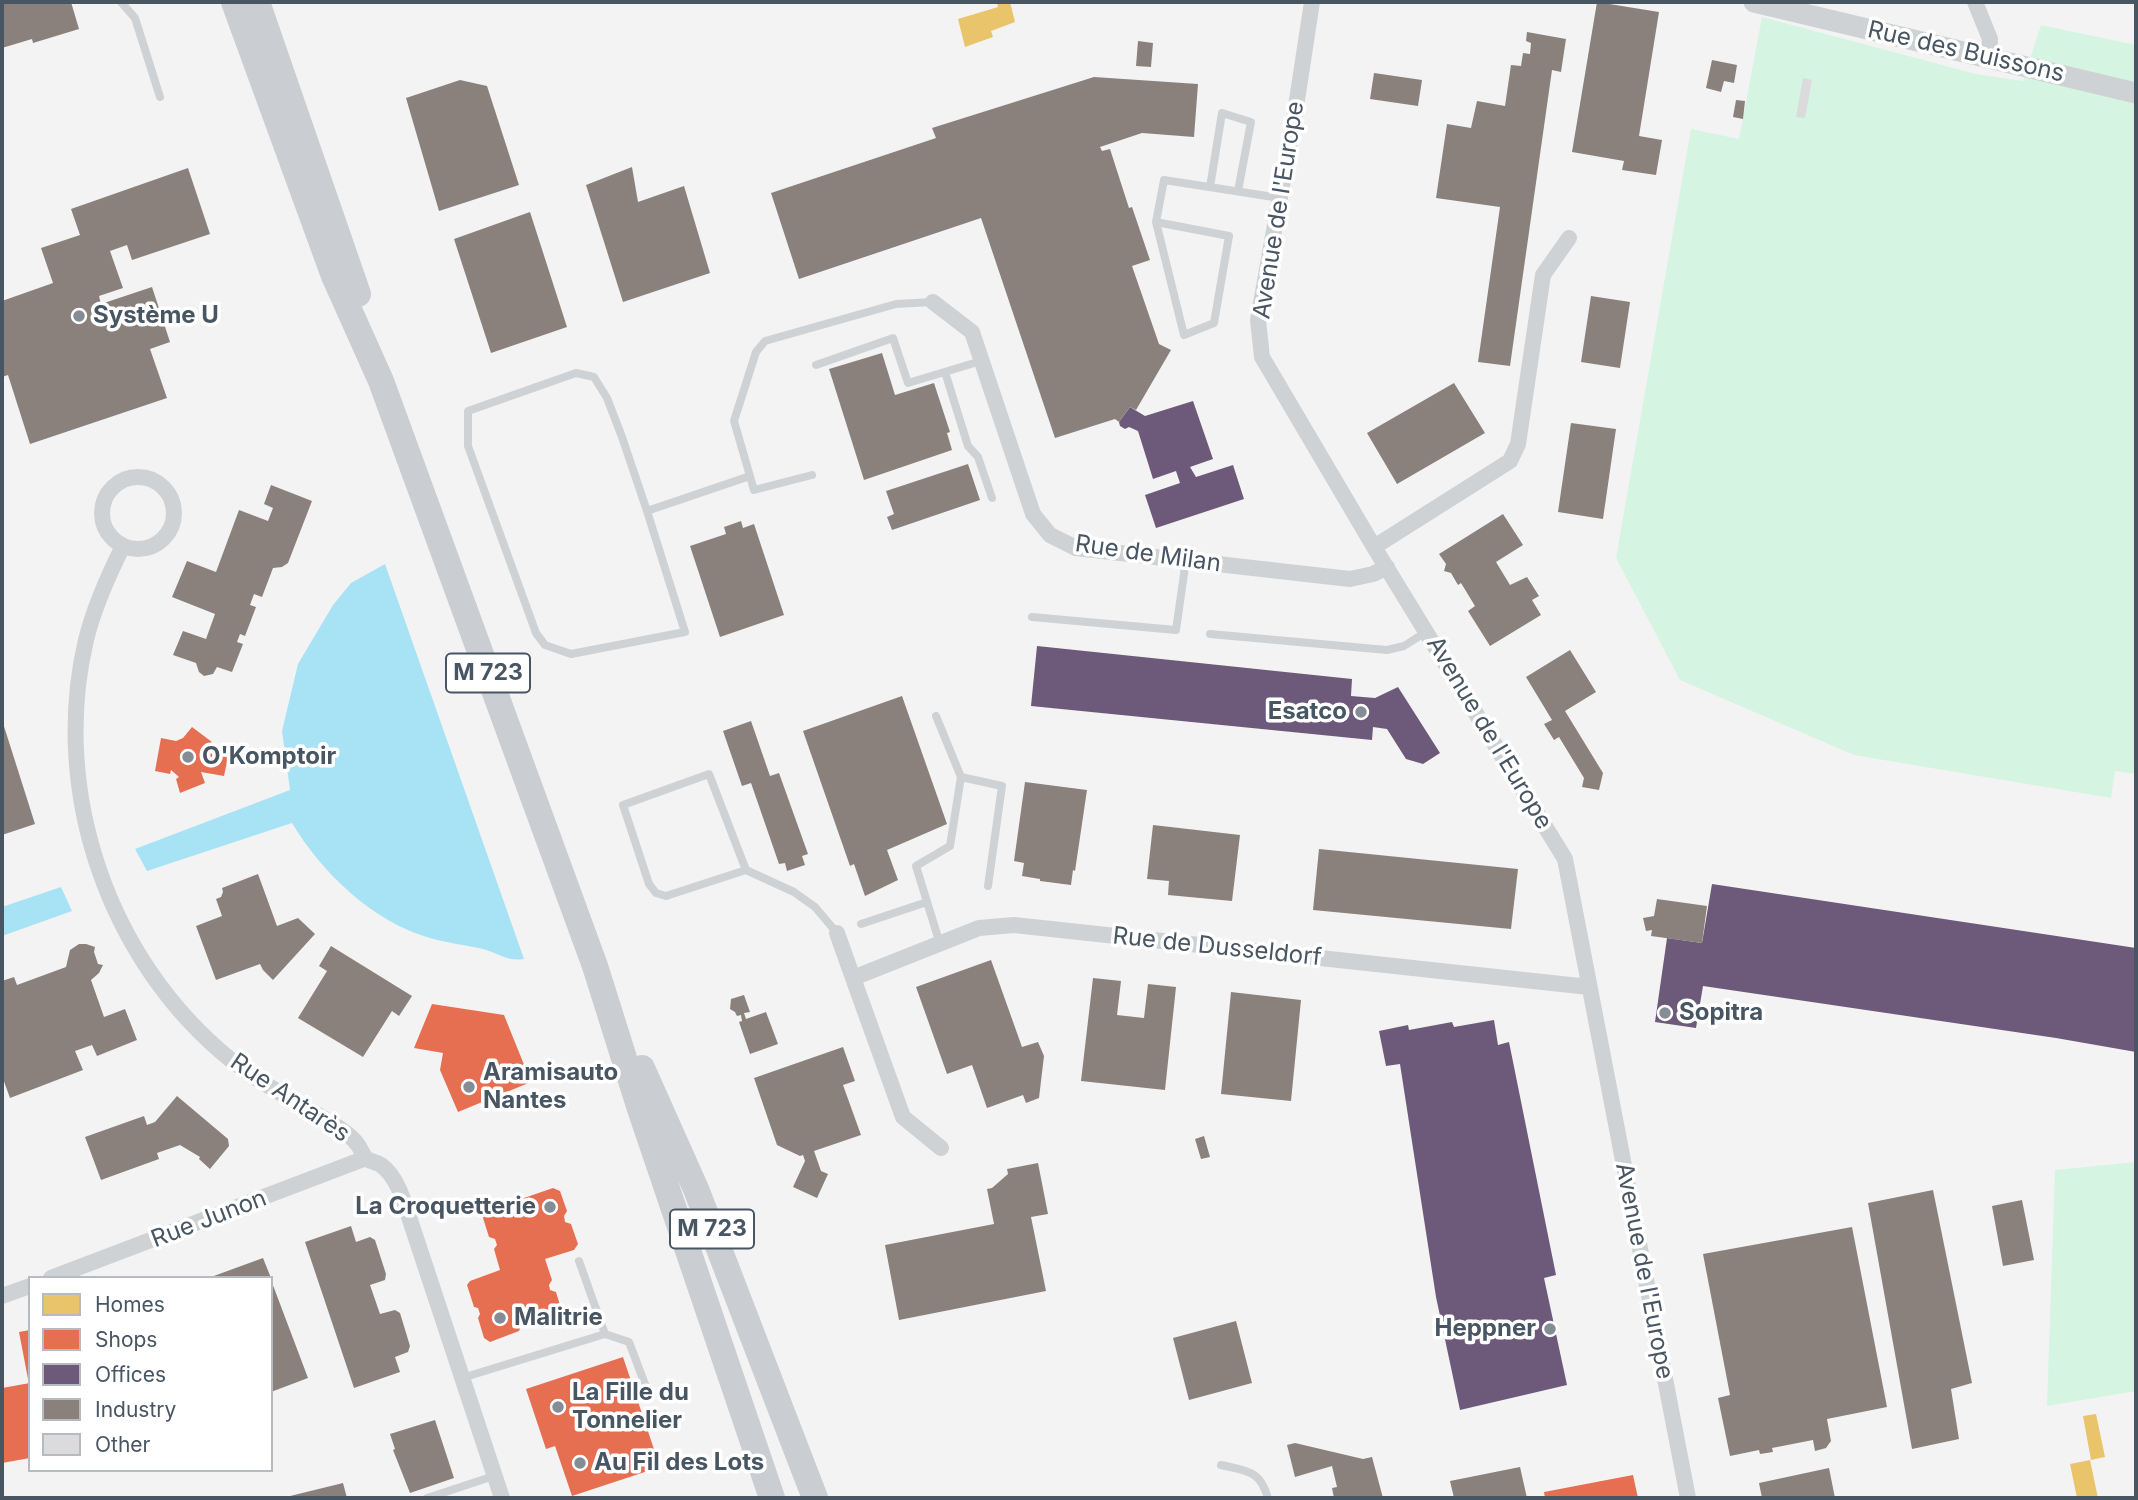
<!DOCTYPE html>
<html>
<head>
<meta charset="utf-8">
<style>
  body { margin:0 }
  #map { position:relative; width:2138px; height:1500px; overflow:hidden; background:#f4f3f3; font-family:Inter,sans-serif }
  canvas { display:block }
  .frame { position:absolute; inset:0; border:4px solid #485562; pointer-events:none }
  .legend { position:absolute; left:28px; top:1276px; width:245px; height:196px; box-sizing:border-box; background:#fff; border:2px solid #b6bbc0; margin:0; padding:9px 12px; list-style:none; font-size:21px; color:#485562 }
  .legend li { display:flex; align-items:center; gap:14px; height:35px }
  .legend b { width:35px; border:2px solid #b6bbc0 }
</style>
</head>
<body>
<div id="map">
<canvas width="2138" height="1500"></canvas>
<div class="frame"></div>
<ul class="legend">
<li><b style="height:19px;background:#e9c46a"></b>Homes</li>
<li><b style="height:19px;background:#e76f51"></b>Shops</li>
<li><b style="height:19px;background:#6d597a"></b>Offices</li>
<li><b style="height:19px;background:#8a817c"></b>Industry</li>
<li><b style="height:19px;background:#dbdbdd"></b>Other</li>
</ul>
</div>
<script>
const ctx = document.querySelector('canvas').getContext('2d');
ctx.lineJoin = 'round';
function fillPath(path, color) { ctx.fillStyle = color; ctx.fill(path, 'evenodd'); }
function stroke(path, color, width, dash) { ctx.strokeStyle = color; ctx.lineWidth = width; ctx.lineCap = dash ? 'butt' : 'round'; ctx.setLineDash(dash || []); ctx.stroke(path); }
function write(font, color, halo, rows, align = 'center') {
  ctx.font = font + ' Inter,sans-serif'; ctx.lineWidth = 7; ctx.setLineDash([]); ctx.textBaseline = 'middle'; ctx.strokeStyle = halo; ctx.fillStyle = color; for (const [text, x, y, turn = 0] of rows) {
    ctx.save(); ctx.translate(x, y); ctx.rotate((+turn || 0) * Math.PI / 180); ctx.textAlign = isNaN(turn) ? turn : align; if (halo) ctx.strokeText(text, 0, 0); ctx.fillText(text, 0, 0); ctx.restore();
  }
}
const green = new Path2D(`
  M 1762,17 L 1976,74 L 2023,81 L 2041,25 L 2136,45 L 2136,774 L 2115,771 L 2111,798 L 1854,755 L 1680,680 L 1616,558 L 1691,129 L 1739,139 Z
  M 2136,1162 L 2136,1391 L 2047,1406 L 2055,1170 Z`);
const water = new Path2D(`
  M 385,564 L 524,959 C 509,962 497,953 483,949 C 465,945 447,943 430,938 C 373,922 322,873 292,823 L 147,871 L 135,849 L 290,790 L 282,731 L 298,664 L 333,605 L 351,583 Z
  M 61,887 L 72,911 L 2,936 L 2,907 Z`);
const homes = new Path2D(`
  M 1010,2 L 1015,22 L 991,31 L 993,37 L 965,47 L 958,19 L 998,7 L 997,3 Z
  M 2096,1414 L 2105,1457 L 2091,1460 L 2083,1416 Z
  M 2090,1460 L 2098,1498 L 2077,1498 L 2070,1464 Z`);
const shops = new Path2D(`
  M 192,727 L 212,742 L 204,752 L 228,757 L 224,776 L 201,772 L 205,783 L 180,793 L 176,779 L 179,777 L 171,770 L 170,774 L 155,771 L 161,738 L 176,741 L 183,738 Z
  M 432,1004 L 504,1015 L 531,1082 L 458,1112 L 440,1070 L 443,1053 L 414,1048 Z
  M 553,1188 L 560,1191 L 567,1211 L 564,1216 L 565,1222 L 571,1224 L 578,1244 L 574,1250 L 545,1259 L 552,1280 L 549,1285 L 550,1290 L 556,1292 L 562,1312 L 560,1318 L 532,1327 L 527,1324 L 521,1326 L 519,1331 L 490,1342 L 484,1338 L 478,1318 L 480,1314 L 478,1308 L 474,1307 L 467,1285 L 470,1281 L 500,1270 L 494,1249 L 497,1245 L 495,1239 L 489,1237 L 483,1218 L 486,1211 Z
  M 30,1330 L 30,1378 L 28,1379 L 19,1332 Z
  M 623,1357 L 660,1467 L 572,1496 L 555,1446 L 546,1449 L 526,1389 Z
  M 30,1383 L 30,1458 L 2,1463 L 2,1388 Z
  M 1633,1475 L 1638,1498 L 1545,1498 L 1544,1492 Z`);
const offices = new Path2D(`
  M 1193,401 L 1213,459 L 1190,467 L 1196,477 L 1233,465 L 1244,499 L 1156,528 L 1145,495 L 1180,483 L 1176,471 L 1153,479 L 1138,431 L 1129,427 L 1125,429 L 1120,426 L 1119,422 L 1130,407 L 1145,416 Z
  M 1037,646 L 1352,679 L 1351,696 L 1375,698 L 1398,687 L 1440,753 L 1423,764 L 1406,759 L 1387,729 L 1373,727 L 1372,740 L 1031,706 Z
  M 1712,884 L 2136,948 L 2136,1052 L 2056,1038 L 1703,986 L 1696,1028 L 1655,1022 L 1667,938 L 1702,943 Z
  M 1494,1020 L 1498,1045 L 1509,1042 L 1556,1275 L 1544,1278 L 1567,1385 L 1460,1410 L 1436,1297 L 1400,1064 L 1386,1066 L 1379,1031 L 1408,1025 L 1409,1030 L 1452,1022 L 1454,1027 Z`);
const industry = new Path2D(`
  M 2,2 L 71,2 L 79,29 L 33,43 L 32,39 L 2,48 Z
  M 1597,2 L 1659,12 L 1639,136 L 1662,140 L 1656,175 L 1622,170 L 1624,161 L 1572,152 Z
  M 1527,32 L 1566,39 L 1561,72 L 1552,70 L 1510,366 L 1478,362 L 1500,207 L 1436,198 L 1447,124 L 1471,128 L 1477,101 L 1505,106 L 1511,65 L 1521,66 L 1523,53 L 1530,54 L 1531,43 L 1526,41 Z
  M 1138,41 L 1153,43 L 1151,67 L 1136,66 Z
  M 1712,60 L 1737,65 L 1734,83 L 1724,81 L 1721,92 L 1706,88 Z
  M 1374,73 L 1422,80 L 1418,106 L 1370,99 Z
  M 1094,77 L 1198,84 L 1194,137 L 1142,133 L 1100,147 L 1102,151 L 1110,149 L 1129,208 L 1132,207 L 1150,260 L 1132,266 L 1159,344 L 1171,350 L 1136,410 L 1130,407 L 1119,422 L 1115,419 L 1055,438 L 981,218 L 799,279 L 771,193 L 936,138 L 932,128 Z
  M 460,80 L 487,86 L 519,185 L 439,211 L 406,98 Z
  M 1736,100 L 1745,101 L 1743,119 L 1733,117 Z
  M 632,167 L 638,202 L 684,186 L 710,273 L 623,302 L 586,185 Z
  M 188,168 L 210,234 L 132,260 L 127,245 L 110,251 L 123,288 L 99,296 L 101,304 L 152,287 L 170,342 L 150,349 L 167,398 L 30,444 L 8,375 L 2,377 L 2,301 L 53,283 L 41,248 L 80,235 L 71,209 Z
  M 530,212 L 567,327 L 491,353 L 454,239 Z
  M 1591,296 L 1630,302 L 1620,368 L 1581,362 Z
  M 882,353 L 895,395 L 934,383 L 950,432 L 947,433 L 952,450 L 864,480 L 829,369 Z
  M 1454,383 L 1485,433 L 1397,484 L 1367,433 Z
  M 1571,423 L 1616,429 L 1603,519 L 1558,512 Z
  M 968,464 L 980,500 L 892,530 L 887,517 L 894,514 L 886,491 Z
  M 271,485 L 312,501 L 288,563 L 282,567 L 273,568 L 262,597 L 254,594 L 250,605 L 256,607 L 245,636 L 240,634 L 237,642 L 243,644 L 232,672 L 217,667 L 213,674 L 204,676 L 199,672 L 196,663 L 173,655 L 183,631 L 206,639 L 215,614 L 172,597 L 187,561 L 216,572 L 239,510 L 268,521 L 273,508 L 264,504 Z
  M 1503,514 L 1523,545 L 1496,562 L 1510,585 L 1527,577 L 1539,596 L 1532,600 L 1541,615 L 1490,646 L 1468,611 L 1475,606 L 1461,583 L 1458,585 L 1451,573 L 1444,571 L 1446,564 L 1439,554 Z
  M 741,521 L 743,528 L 754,524 L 784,615 L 720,637 L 690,546 L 726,534 L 724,527 Z
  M 1570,650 L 1596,692 L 1565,711 L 1603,773 L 1599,790 L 1582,787 L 1584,778 L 1559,737 L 1554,740 L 1544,724 L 1552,720 L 1526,677 Z
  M 902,696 L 947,824 L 887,850 L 898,880 L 865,896 L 854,864 L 850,866 L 803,731 Z
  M 2,720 L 35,824 L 2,835 Z
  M 751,721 L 770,776 L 779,773 L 808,854 L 802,856 L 805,865 L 787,871 L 785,863 L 779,864 L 751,783 L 742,786 L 723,731 Z
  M 1025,782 L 1087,790 L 1075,871 L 1073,870 L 1071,885 L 1040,881 L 1040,879 L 1022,876 L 1024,863 L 1014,861 Z
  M 1153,825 L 1240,835 L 1232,901 L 1168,895 L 1169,881 L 1147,879 Z
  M 1319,849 L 1518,869 L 1511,929 L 1313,910 Z
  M 258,874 L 277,926 L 298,918 L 315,934 L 273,980 L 263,970 L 260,964 L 216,980 L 196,926 L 222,916 L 216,899 L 221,897 L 223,892 L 222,888 Z
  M 1657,899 L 1707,906 L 1702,943 L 1651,936 L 1652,930 L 1646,931 L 1643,918 L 1654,916 Z
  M 79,944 L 86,944 L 95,947 L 94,952 L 98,964 L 103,965 L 99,973 L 91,980 L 104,1017 L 125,1009 L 137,1040 L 97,1056 L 92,1045 L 75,1051 L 83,1070 L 10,1098 L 2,1076 L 2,981 L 14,977 L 17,985 L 66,967 L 70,950 Z
  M 331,946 L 412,996 L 399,1016 L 392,1011 L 363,1057 L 298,1018 L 327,971 L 319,966 Z
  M 991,960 L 1022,1047 L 1038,1042 L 1044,1056 L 1039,1098 L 1026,1103 L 1023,1095 L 987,1108 L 972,1065 L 947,1074 L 916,987 Z
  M 1093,978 L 1121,981 L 1117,1015 L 1144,1018 L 1148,984 L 1176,987 L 1165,1090 L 1081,1081 Z
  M 1231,992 L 1301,1000 L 1291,1101 L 1221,1094 Z
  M 744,995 L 750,1012 L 744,1013 L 746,1019 L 766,1012 L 778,1044 L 750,1054 L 739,1022 L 742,1021 L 741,1015 L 737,1016 L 735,1012 L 730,1009 L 731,999 Z
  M 843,1047 L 855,1081 L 843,1085 L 861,1135 L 814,1151 L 821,1171 L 828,1174 L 817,1198 L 793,1187 L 805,1161 L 803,1155 L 800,1156 L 777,1145 L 754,1078 Z
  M 177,1096 L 228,1139 L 229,1146 L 210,1169 L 199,1159 L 200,1157 L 180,1145 L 157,1153 L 159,1159 L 101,1180 L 85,1137 L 144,1116 L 147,1125 L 155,1122 Z
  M 1204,1136 L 1210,1157 L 1201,1159 L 1195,1139 Z
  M 1038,1163 L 1048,1214 L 1031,1217 L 1046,1291 L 899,1320 L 885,1245 L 994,1224 L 987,1189 L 992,1188 L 1008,1174 L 1007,1169 Z
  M 1933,1190 L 1972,1383 L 1951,1389 L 1959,1439 L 1912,1449 L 1868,1203 Z
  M 2022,1200 L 2034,1260 L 2003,1266 L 1992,1206 Z
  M 351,1226 L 356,1242 L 370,1237 L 375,1240 L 386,1274 L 385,1280 L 370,1285 L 380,1314 L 395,1310 L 400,1313 L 410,1346 L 408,1352 L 395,1357 L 400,1372 L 354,1388 L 305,1242 Z
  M 1852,1227 L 1887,1407 L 1827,1419 L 1831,1441 L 1826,1448 L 1815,1451 L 1813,1440 L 1772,1448 L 1773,1452 L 1760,1454 L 1759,1450 L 1730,1456 L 1718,1398 L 1730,1395 L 1703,1254 Z
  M 263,1258 L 271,1278 L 211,1278 L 211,1277 Z
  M 271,1280 L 308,1378 L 271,1392 Z
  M 1236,1321 L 1252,1383 L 1189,1400 L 1173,1338 Z
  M 435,1420 L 454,1478 L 410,1493 L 393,1450 L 395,1449 L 390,1434 Z
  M 1295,1443 L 1363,1459 L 1372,1457 L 1383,1498 L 1334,1498 L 1332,1488 L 1337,1487 L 1332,1466 L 1295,1477 L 1287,1445 Z
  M 1520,1467 L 1527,1498 L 1454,1498 L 1450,1481 Z
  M 1829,1468 L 1835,1498 L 1762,1498 L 1759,1483 Z
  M 343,1483 L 347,1498 L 286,1498 L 286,1497 Z`);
const building = new Path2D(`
  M 1803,78 L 1812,80 L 1805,118 L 1796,117 Z`);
const service = new Path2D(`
  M 121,2 L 135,18 L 160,97
  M 1210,187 L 1222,113 L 1251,122 L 1238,191
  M 1156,222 L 1229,236 L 1214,323 L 1184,335 L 1156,222 L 1164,180 L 1280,198
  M 816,365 L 893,338 L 908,383 L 981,361
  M 945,372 L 968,446 L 978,457 L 992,498
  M 812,475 L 754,490 L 734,421 L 756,352 L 765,341 L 896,304 L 933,302
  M 647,511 L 685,632 L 571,654 L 545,645 L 536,633 L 468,446 L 468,411 L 576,373 L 594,377 L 607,398 L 622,437 L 647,511 L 750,476
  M 1032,617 L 1176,630 L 1186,560
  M 1210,634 L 1387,650 L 1404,646 L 1426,632
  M 936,716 L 961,777 L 950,846 L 916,866 L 940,944
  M 961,777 L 1002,786 L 988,886
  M 746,870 L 666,896 L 656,893 L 649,884 L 623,805 L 709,774 L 746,870 L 794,892 L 815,907 L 837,933
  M 861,924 L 927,902
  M 605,1334 L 629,1342 L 646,1387
  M 462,1378 L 605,1334 L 579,1261
  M 1221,1465 C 1247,1471 1260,1470 1268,1498
  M 427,1498 L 494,1476`);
const minor = new Path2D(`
  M 1312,2 L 1295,113 L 1258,320 L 1262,357 L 1374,547 L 1565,859 L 1688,1498
  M 1975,2 L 1990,39 L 1989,58
  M 933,302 L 972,332 L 1033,514 L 1050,535 L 1076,548 L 1350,579 L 1373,574 L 1387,567
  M102 513a36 36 0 1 1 72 0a36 36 0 1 1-72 0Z
  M 123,546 C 108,576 94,607 86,640 C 50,792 109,962 231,1060 C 264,1087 303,1104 339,1128 C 345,1132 354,1139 358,1145 C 361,1149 363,1156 367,1159 C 371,1162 377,1162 381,1165 C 399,1178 405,1206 412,1226 L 502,1498
  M 1374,547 L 1510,461 L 1518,444 L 1543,275 L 1569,238
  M 837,933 L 853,978
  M 941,1148 L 903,1117 L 853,978 L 979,928 L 1014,925 L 1589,987
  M 51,1278 L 366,1158
  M 2,1296 L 30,1286`);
const tertiary = new Path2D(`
  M 1754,2 L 2136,93`);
const primary = new Path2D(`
  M 234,2 L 334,276 L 381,381 L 595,966 L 640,1109 L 772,1498
  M 257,2 L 358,294
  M 642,1068 L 696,1189 L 815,1498`);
const markers = [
  [79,316,7,"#848c95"],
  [1361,712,7,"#848c95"],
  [188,757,7,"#848c95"],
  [1665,1013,7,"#848c95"],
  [469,1087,7,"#848c95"],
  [550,1207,7,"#848c95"],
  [500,1318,7,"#848c95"],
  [1550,1329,7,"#848c95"],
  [558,1407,7,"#848c95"],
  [580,1463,7,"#848c95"]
];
const shields = [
  [488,673,84],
  [712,1229,84]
];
const shieldNames = [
  ["M 723",488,673],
  ["M 723",712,1229]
];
const streetNames = [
  ["Rue des Buissons",1966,52,13],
  ["Avenue de l'Europe",1279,210,-81],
  ["Rue de Milan",1148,554,8],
  ["Avenue de l'Europe",1489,733,59],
  ["Rue de Dusseldorf",1217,947,6],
  ["Rue Antarès",290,1098,34],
  ["Rue Junon",209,1219,-21],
  ["Avenue de l'Europe",1644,1271,79]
];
const poiNames = [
  ["Système U",93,316],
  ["Esatco",1347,712,"right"],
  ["O'Komptoir",202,757],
  ["Sopitra",1679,1013],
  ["Aramisauto",483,1073],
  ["Nantes",483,1101],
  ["La Croquetterie",536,1207,"right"],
  ["Malitrie",514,1318],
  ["Heppner",1536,1329,"right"],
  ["La Fille du",572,1393],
  ["Tonnelier",572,1421],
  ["Au Fil des Lots",594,1463]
];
fillPath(green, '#d6f4e2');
fillPath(water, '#a8e2f5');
fillPath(homes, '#e9c46a');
fillPath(shops, '#e76f51');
fillPath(offices, '#6d597a');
fillPath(industry, '#8a817c');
fillPath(building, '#dbdbdd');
stroke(service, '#cfd2d4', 8);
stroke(minor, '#cfd2d4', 16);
stroke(tertiary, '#cfd2d4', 21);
stroke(primary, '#caced2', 26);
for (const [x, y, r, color] of markers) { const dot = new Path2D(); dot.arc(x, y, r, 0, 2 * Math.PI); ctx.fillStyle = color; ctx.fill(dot); stroke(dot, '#fff', 2.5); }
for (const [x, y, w] of shields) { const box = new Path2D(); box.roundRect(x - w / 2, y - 19.5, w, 39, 5); ctx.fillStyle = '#fff'; ctx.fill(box); stroke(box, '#485562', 2); }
write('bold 23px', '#485562', null, shieldNames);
write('24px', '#485562', '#fff', streetNames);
write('bold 24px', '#485562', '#fff', poiNames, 'left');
</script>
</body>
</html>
